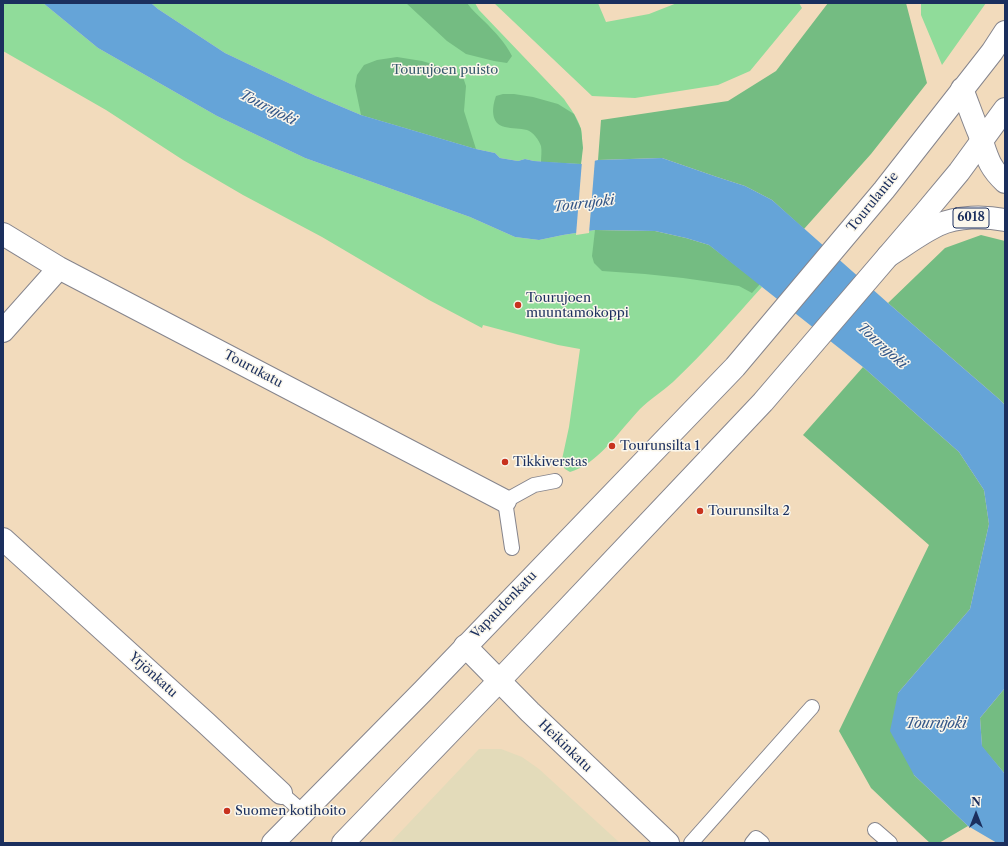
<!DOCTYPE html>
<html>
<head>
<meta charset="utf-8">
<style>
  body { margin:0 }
  #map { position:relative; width:1008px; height:846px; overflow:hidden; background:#f2dbbc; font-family:"Libre Caslon Text",serif }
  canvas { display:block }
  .frame { position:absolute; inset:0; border:4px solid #1b2f5e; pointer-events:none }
  .north { position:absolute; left:956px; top:794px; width:40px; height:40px; -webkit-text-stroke:3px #fbf7ec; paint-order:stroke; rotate:0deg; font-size:11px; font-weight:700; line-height:16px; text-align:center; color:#1b2f5e }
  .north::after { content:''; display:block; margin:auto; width:14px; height:18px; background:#1b2f5e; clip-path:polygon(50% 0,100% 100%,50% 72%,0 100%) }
</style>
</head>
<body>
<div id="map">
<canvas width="1008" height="846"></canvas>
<div class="frame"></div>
<div class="north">N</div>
</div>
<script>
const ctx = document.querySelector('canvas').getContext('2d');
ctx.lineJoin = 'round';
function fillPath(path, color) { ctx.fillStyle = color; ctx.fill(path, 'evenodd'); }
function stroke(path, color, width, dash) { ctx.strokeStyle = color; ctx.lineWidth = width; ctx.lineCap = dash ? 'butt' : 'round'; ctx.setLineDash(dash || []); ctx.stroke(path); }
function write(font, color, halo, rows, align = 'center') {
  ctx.font = font + ' "Libre Caslon Text",serif'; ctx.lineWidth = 3; ctx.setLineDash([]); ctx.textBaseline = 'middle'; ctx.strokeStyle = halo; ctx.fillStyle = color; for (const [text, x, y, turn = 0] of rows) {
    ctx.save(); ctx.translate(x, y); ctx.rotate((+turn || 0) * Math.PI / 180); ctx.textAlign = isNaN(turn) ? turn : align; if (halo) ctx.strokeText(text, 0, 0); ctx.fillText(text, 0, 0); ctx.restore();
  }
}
const built = new Path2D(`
  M 479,749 L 501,749 L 522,757 L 539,769 L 620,843 L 390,843 Z`);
const green = new Path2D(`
  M 3,3 L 43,3 L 98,48 L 217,116 L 305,158 L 470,217 L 515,237 L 539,240 L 563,235 L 595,230 L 709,245 L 762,287 C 733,319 705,352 673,382 C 662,392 650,399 640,409 C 621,429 597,465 570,472 L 565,469 L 561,464 L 569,427 L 580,349 L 558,345 L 483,325 L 482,328 L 429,300 L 322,237 L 243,195 L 183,160 L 106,110 L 3,51 Z
  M 151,3 L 475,3 L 479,10 L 564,99 C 570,108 578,118 581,129 C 583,140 582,152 581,164 L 534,161 L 525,159 L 518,161 L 500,158 L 495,153 L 476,149 L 361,115 L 316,96 L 225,53 L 158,9 Z
  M 494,3 L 598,3 L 606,22 L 649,14 L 677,3 L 799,3 L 802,8 L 750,71 L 718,85 L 635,98 L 592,96 Z
  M 921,3 L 986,3 L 942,65 L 921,15 Z`);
const forest = new Path2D(`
  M 406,3 L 467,3 C 472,10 478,15 484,21 C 495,32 505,42 512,56 L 507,63 L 494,61 L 466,54 L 447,41 Z
  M 828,3 L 906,3 L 927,83 L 871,154 L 804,229 L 772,200 L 745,186 L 717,177 L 662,158 L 598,160 L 601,120 L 728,101 L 776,71 Z
  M 397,57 L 422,61 L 453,70 L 463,77 L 466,86 L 464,111 L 476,149 L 361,115 L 355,86 L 357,75 L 364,65 L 377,60 Z
  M 503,94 L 514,94 L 533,97 L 558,104 L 574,114 L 581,129 L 583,148 L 581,164 L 541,162 C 541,157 542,151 541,146 C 539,140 533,132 527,130 C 520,128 512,129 505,127 C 490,124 492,107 496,96 Z
  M 595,230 L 655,231 L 686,238 L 709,245 L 760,284 L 752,293 L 739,286 L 683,278 L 645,274 L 602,271 L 594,263 L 592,256 Z
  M 981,235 L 1005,241 L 1005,405 L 999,399 L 888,303 L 945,248 Z
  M 863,367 L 959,452 L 984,490 L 989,524 L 970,609 L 898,693 L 914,775 L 968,826 L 939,843 L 930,843 L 893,809 L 871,788 L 839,731 L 929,545 L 803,435 Z
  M 1005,688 L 1005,774 L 982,747 L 980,718 Z`);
const water = new Path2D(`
  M 43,3 L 151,3 L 158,9 L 225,53 L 316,96 L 361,115 L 476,149 L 495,153 L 500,158 L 518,161 L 525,159 L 534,161 L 581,164 L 598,160 L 662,158 L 717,177 L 745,186 L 772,200 L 888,303 L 999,399 L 1005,405 L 1005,688 L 980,718 L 982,746 L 1005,774 L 1005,843 L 997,843 L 968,826 L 914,775 L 890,731 L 898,693 L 970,609 L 989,524 L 984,490 L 959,452 L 863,367 L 709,245 L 686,238 L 655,231 L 595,230 L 563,235 L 539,240 L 515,237 L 470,217 L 305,158 L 217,116 L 98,48 Z`);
const pier = new Path2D(`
  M 595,159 L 589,233 L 576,235 L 582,161 Z`);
const service = new Path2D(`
  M 512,548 L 505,501 L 534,485 L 555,481
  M 281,793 L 303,812
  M 875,830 L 890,843
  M 691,843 L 812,707
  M 752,843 L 756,838 L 762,843`);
const minor = new Path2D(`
  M 3,234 L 59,268 L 505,501
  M 3,331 L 59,268
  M 3,539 L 206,723 L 281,793`);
const tertiary = new Path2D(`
  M 465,646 L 530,712 L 668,843`);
const secondary = new Path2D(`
  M 273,843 L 423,691 L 735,367 L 884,190 L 992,52 L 1005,32
  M 343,843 L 500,680 L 763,402 L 924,214 L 959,172 L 1005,109`);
const motorway = new Path2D(`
  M 962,89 C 968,104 973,119 979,133 C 987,155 987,165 1005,182
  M 888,256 C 904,246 921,233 938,225 C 958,216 984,216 1005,220`);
const markers = [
  [518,305,4,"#c8321e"],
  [612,446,4,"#c8321e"],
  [505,462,4,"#c8321e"],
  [700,511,4,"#c8321e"],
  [227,811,4,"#c8321e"]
];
const shields = [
  [971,218,36]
];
const shieldNames = [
  ["6018",971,218]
];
const parkNames = [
  ["Tourujoen puisto",445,70]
];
const streetNames = [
  ["Tourulantie",873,202,-51],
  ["Tourukatu",253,369,28],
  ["Vapaudenkatu",504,605,-46],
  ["Yrjönkatu",153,675,42],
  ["Heikinkatu",565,746,44]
];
const poiNames = [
  ["Tourujoen",526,298],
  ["muuntamokoppi",526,313],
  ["Tourunsilta 1",620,446],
  ["Tikkiverstas",513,462],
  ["Tourunsilta 2",708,511],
  ["Suomen kotihoito",235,811]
];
const waterNames = [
  ["Tourujoki",268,108,27],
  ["Tourujoki",584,204,-7],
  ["Tourujoki",882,346,42],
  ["Tourujoki",936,724]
];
fillPath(built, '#e3dbba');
fillPath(green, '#90dc9a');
fillPath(forest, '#74bc82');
fillPath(water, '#65a4d8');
fillPath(pier, '#f2dbbc');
stroke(service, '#86858d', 16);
stroke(minor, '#86858d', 24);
stroke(tertiary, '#86858d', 24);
stroke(secondary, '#86858d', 24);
stroke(motorway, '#86858d', 24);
stroke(service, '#fff', 14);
stroke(minor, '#fff', 22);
stroke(tertiary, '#fff', 22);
stroke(secondary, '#fff', 22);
stroke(motorway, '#fff', 22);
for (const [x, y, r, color] of markers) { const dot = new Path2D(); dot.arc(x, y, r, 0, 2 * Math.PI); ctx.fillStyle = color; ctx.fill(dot); stroke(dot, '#fbf7ec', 1.5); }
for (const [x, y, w] of shields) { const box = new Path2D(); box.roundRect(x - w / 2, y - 10, w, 20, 3); ctx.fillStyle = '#fbf7ec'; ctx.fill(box); stroke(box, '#1b2f5e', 1); }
write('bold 12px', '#1b2f5e', null, shieldNames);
write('13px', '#385a6d', '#fbf7ec', parkNames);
write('13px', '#1b2f5e', '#fbf7ec', streetNames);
write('13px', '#1b2f5e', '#fbf7ec', poiNames, 'left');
write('italic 14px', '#355889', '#fbf7ec', waterNames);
</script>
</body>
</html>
